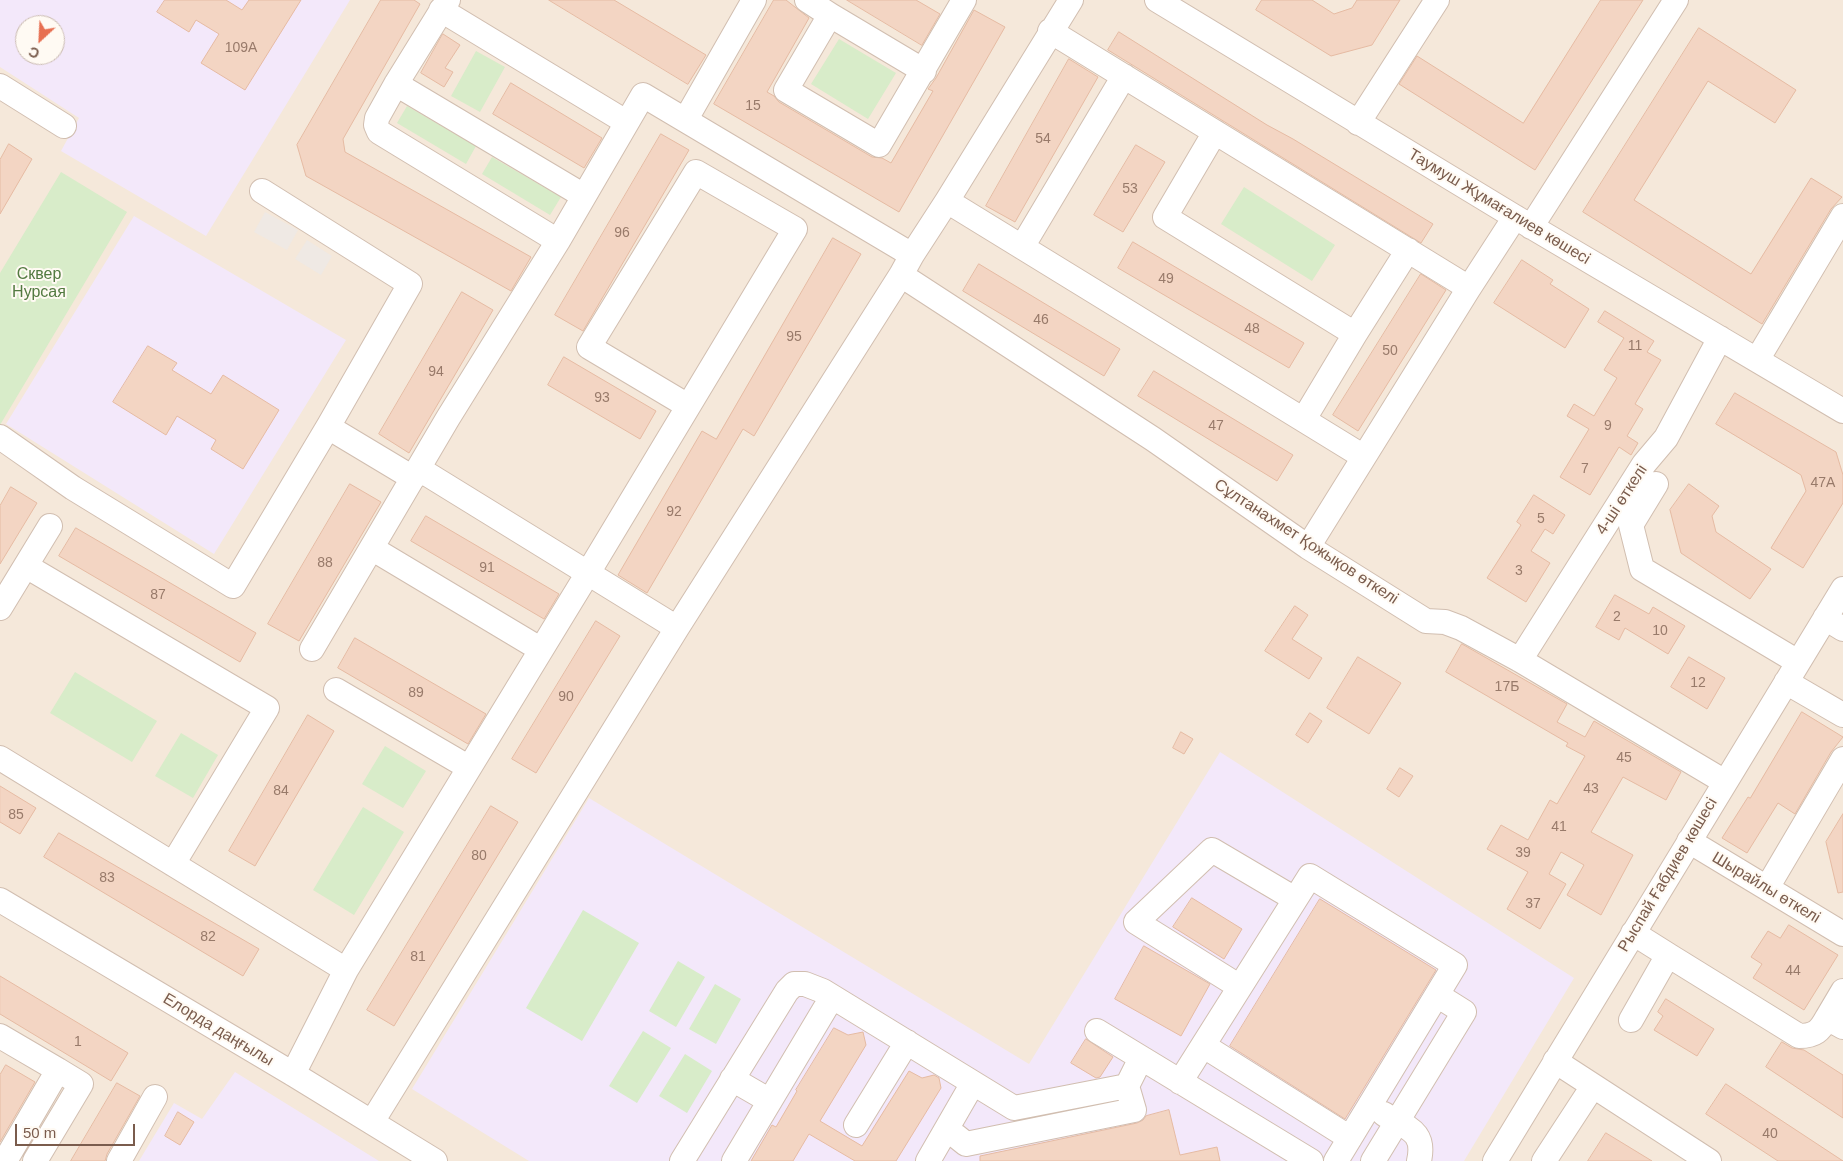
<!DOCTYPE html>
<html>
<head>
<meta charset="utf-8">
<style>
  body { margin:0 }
  #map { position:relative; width:1843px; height:1161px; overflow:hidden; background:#fdf6ec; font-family:Arial,sans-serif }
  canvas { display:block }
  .north { position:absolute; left:15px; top:15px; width:50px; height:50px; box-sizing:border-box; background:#fffaf3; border:1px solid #cabbb1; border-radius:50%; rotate:205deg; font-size:14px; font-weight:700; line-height:20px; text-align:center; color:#7a5c4d }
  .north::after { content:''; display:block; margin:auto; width:18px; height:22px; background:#e76f51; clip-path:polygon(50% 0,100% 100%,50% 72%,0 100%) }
  .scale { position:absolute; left:15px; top:1124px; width:120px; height:22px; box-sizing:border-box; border:2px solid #7a5c4d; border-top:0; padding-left:6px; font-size:15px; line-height:18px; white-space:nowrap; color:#7a5c4d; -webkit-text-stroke:4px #fffaf3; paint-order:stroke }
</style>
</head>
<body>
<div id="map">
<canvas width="1843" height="1161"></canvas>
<div class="north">С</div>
<div class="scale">50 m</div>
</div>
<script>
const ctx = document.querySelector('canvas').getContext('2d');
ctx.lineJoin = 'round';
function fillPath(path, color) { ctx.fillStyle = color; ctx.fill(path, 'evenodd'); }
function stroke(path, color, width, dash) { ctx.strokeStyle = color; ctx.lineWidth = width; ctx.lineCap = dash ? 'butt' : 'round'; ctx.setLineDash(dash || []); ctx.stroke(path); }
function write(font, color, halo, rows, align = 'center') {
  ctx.font = font + ' Arial,sans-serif'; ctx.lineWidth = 4; ctx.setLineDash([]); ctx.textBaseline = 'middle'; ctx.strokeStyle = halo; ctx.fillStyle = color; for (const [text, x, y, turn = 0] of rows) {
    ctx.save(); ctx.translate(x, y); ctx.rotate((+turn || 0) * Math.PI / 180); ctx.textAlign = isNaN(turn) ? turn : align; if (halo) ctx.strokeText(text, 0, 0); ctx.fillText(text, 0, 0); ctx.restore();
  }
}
const residential = new Path2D(`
  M 0,0 L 1843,0 L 1843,1161 L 0,1161 ZM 25,25 L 55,25 L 55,55 L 25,55 Z`);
const industrial = new Path2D(`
  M 265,212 L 298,230 L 287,250 L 254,232 Z
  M 307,240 L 332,256 L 321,275 L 295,259 Z`);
const education = new Path2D(`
  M 0,0 L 350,0 L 206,236 L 61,151 L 79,118 L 0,67 ZM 25,25 L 55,25 L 55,55 L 25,55 Z
  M 134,216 L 346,340 L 214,554 L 6,424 Z
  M 1220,752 L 1574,978 L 1464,1161 L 529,1161 L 412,1089 L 589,798 L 1029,1064 Z
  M 235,1072 L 379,1161 L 139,1161 L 174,1103 L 202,1119 Z`);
const green = new Path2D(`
  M 839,39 L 896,73 L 868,119 L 811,84 Z
  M 476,51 L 505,67 L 480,112 L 451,96 Z
  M 407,106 L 476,146 L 466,164 L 397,123 Z
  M 492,157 L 561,197 L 550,215 L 482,174 Z
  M 61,172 L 127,212 L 0,425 L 0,273 Z
  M 1244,187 L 1335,245 L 1312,281 L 1221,224 Z
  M 75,672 L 157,721 L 132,762 L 50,713 Z
  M 181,733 L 218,755 L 193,798 L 155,776 Z
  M 385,746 L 426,771 L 403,808 L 362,784 Z
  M 363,807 L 404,832 L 354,915 L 313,890 Z
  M 583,910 L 639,943 L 582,1041 L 526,1008 Z
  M 678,961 L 705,977 L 676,1027 L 649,1011 Z
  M 715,984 L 741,999 L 716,1044 L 689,1029 Z
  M 643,1031 L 671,1048 L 637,1103 L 609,1086 Z
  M 685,1054 L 712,1071 L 687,1113 L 659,1096 Z`);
const building = new Path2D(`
  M 165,0 L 226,0 L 242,10 L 249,0 L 301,0 L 245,90 L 201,63 L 219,34 L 196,20 L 189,32 L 157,12 Z
  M 381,0 L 414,0 L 420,4 L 343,139 L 345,152 L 531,257 L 511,291 L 306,176 L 297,145 Z
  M 549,0 L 614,0 L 706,55 L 688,84 Z
  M 774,0 L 786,0 L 809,18 L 767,92 L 774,96 L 779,102 L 872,157 L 882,158 L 891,163 L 933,91 L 928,89 L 936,78 L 974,10 L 1005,27 L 899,212 L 714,104 Z
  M 847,0 L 916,0 L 940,14 L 922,45 Z
  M 1262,0 L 1312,0 L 1334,14 L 1352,8 L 1357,0 L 1400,0 L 1372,45 L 1331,56 L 1256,10 Z
  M 1601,0 L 1643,0 L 1535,170 L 1399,84 L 1417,56 L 1523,123 Z
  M 1699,28 L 1796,90 L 1775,123 L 1708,81 L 1634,200 L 1751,274 L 1811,178 L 1842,197 L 1831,209 L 1762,324 L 1583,212 Z
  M 1119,32 L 1267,125 L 1293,139 L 1433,224 L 1421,243 L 1108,50 Z
  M 443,34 L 460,45 L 445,68 L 453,72 L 444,87 L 421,73 Z
  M 1069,59 L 1098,77 L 1015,222 L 986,206 Z
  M 511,83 L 602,138 L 584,168 L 493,114 Z
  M 661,134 L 689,150 L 583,331 L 555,315 Z
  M 9,144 L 32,159 L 0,214 L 0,160 Z
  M 1136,145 L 1165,162 L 1123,232 L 1094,215 Z
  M 833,238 L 861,254 L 754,436 L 743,429 L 647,593 L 618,575 L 702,431 L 716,439 Z
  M 1133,242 L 1304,343 L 1289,368 L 1118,268 Z
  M 1522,260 L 1553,280 L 1550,284 L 1589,309 L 1565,348 L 1494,303 Z
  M 979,264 L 1120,349 L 1104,376 L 963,291 Z
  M 1421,274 L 1446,290 L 1358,431 L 1333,415 Z
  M 462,292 L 493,310 L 409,453 L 379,434 Z
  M 1605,311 L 1654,341 L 1647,352 L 1661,360 L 1635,404 L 1643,409 L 1627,436 L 1638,443 L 1631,455 L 1619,447 L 1590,495 L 1560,477 L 1589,429 L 1567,416 L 1574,404 L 1594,416 L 1617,378 L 1604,370 L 1624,338 L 1598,322 Z
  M 148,346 L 177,363 L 172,370 L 211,394 L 223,375 L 279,410 L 243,469 L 211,449 L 216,440 L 177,416 L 166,435 L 113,402 Z
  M 564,357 L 656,411 L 640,439 L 548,385 Z
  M 1154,371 L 1293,455 L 1277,481 L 1138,396 Z
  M 1735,393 L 1836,452 L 1843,475 L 1843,503 L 1803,568 L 1771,548 L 1806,491 L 1801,475 L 1716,424 Z
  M 350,484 L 381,502 L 299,641 L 268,624 Z
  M 1689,484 L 1719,506 L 1712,516 L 1716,532 L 1771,569 L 1750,599 L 1681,553 L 1670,510 Z
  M 11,487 L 37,503 L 0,564 L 0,506 Z
  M 1534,495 L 1565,515 L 1553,534 L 1545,529 L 1531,551 L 1550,563 L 1526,602 L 1487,578 L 1521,525 L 1517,522 Z
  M 426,516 L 559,594 L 544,619 L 411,541 Z
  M 76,528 L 256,633 L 240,662 L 59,556 Z
  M 1615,595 L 1649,614 L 1653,607 L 1685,626 L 1668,654 L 1625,628 L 1619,640 L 1596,627 Z
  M 1295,606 L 1308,615 L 1292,639 L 1322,658 L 1309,679 L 1265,651 Z
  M 596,621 L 620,636 L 536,773 L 512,759 Z
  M 355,638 L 486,714 L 468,744 L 338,668 Z
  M 1462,644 L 1567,704 L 1557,722 L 1585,737 L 1594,721 L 1681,772 L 1666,800 L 1623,777 L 1591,832 L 1633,855 L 1601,915 L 1567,895 L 1584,865 L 1561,852 L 1549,874 L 1566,884 L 1540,929 L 1507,909 L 1528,872 L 1487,849 L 1501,825 L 1528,840 L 1550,800 L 1557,804 L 1585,756 L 1566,746 L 1568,743 L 1446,672 Z
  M 1358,657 L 1401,683 L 1369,734 L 1327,708 Z
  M 1689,657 L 1725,678 L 1707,709 L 1671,687 Z
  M 1802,712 L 1843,737 L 1831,752 L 1795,814 L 1778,803 L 1747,853 L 1722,838 L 1748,797 L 1750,798 Z
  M 1310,713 L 1322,721 L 1308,743 L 1296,735 Z
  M 308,715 L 334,731 L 255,866 L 229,851 Z
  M 1181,732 L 1193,739 L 1184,754 L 1173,748 Z
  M 1400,768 L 1413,776 L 1399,797 L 1387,789 Z
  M 0,786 L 36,808 L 20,834 L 0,822 Z
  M 491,806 L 518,822 L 394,1026 L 367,1010 Z
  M 1843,814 L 1843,892 L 1838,893 L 1826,842 Z
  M 59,833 L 259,949 L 243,976 L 44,857 Z
  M 1192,898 L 1242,929 L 1224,959 L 1173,927 Z
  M 1320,899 L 1436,970 L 1345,1119 L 1230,1046 Z
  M 1789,925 L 1838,955 L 1804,1010 L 1753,978 L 1762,964 L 1751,957 L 1768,931 L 1780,938 Z
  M 1144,946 L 1210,984 L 1181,1036 L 1115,999 Z
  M 0,976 L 128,1053 L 111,1081 L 0,1014 Z
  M 1666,999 L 1714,1029 L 1697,1056 L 1654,1030 L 1663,1016 L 1658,1012 Z
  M 834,1028 L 848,1035 L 863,1032 L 866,1045 L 820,1121 L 862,1146 L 909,1071 L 922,1078 L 934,1075 L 939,1078 L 941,1088 L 896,1161 L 855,1161 L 809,1134 L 793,1161 L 751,1161 L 772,1125 L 776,1127 L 797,1091 L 796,1090 Z
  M 1086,1039 L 1113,1057 L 1100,1077 L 1096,1078 L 1071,1063 Z
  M 1782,1042 L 1792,1048 L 1804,1050 L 1843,1075 L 1843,1118 L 1766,1067 Z
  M 6,1065 L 35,1082 L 0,1142 L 0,1075 Z
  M 117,1083 L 140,1096 L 107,1154 L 105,1161 L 71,1161 Z
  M 1726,1084 L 1843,1161 L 1778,1161 L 1706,1114 Z
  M 1169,1110 L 1180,1155 L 1217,1147 L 1220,1161 L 980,1161 L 980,1156 L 1137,1123 L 1143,1120 L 1146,1116 Z
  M 178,1112 L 194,1122 L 180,1145 L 165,1136 Z
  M 1606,1133 L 1652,1161 L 1588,1161 Z`);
const minor = new Path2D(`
  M 448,0 L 396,84 L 377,118 L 376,125 L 379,132 L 558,241
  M 807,0 L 830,15
  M 1157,0 L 1515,217 L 1843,411
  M 441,10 L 626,122
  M 924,71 L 830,15 L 786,90 L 879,145 L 964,0
  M 396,84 L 584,196
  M 0,86 L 64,126
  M 686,119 L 754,0
  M 1358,123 L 1437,0
  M 1215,132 L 1165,217 L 1355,334
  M 262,191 L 410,284 L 328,427
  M 947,201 L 1364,457 L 1469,288 L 1050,31
  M 1531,227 L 1676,0
  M 1022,247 L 1124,76
  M 901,275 L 1153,439 L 1308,547 L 1426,621 L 1445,622 L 1461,628 L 1520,660 L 1725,782
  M 1469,288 L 1515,217
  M 1757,360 L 1843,216
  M 1304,419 L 1355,334 L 1408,250
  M 0,437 L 73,488 L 233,586 L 328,427 L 413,478
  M 419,469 L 677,628
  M 1656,484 L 1631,525 L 1642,569 L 1798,662
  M 1308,547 L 1364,457
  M 373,549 L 540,649
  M 26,566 L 267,708 L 173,864
  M 0,608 L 50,526
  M 1825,618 L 1843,629
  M 312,649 L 448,418 L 558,241 L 643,95 L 912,255
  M 1520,660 L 1644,464 L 1666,438 L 1720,338
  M 1786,682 L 1843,715
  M 336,690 L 468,767
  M 0,758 L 346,970
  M 1689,841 L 1843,934
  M 1767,888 L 1843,759
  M 0,900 L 293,1074 L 435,1161
  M 1668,955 L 1799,1036 C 1815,1036 1820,1031 1827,1018
  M 1240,987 L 1136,922 L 1212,850 L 1295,899
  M 1843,991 L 1827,1018 L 1843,1027
  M 1631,1020 L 1668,955 L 1633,933
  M 1097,1031 L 1311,1161
  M 0,1036 L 58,1070 L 5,1161
  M 1204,1046 L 1350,1138
  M 1555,1061 L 1709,1161
  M 293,1074 L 346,970 L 588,573 L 795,229 L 696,172 L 589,347 L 688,406
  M 732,1079 L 770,1101
  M 1180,1082 L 1310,876 L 1455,965 L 1336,1161
  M 1384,1114 C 1406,1128 1426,1130 1419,1161
  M 372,1122 L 677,628 L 901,275 L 912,255 L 947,201 L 1071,0
  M 856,1125 L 907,1042
  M 956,1136 L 966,1144 L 1134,1110 L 1127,1086
  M 35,1161 L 81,1084 L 58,1070
  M 119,1161 L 155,1097
  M 682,1161 L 787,991 L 794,984 L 805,984 L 823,991 L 1014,1108 L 1127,1086 L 1141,1058
  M 734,1161 L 832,997
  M 928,1161 L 973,1083
  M 1373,1161 L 1464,1012 L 1437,995
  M 1495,1161 L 1843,589
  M 1544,1161 L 1593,1086`);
const numberNames = [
  ["109А",241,48],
  ["15",753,106],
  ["54",1043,139],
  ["53",1130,189],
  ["96",622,233],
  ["49",1166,279],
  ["46",1041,320],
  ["48",1252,329],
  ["95",794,337],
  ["11",1635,346],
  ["50",1390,351],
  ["94",436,372],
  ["93",602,398],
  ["47",1216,426],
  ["9",1608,426],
  ["7",1585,469],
  ["47А",1823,483],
  ["92",674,512],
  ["5",1541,519],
  ["88",325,563],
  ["91",487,568],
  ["3",1519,571],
  ["87",158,595],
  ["2",1617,617],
  ["10",1660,631],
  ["12",1698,683],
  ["17Б",1507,687],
  ["89",416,693],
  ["90",566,697],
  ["45",1624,758],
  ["43",1591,789],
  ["84",281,791],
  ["85",16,815],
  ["41",1559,827],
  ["39",1523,853],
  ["80",479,856],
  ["83",107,878],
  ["37",1533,904],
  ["82",208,937],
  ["81",418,957],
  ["44",1793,971],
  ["1",78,1042],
  ["40",1770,1134]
];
const streetNames = [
  ["Таумуш Жұмағалиев көшесі",1499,207,31],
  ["4-ші өткелі",1622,500,-57],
  ["Сұлтанахмет Қожықов өткелі",1306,542,33],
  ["Рыспай Ғабдиев көшесі",1668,875,-59],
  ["Шырайлы өткелі",1766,888,31],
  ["Елорда даңғылы",218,1030,31]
];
const parkNames = [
  ["Сквер",39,275],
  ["Нурсая",39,293]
];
fillPath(residential, '#f5e8da');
fillPath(industrial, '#efe9e4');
fillPath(education, '#f3e8fa');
fillPath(green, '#d8ecc9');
fillPath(building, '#f3d5c3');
stroke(building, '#e6bba3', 1);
stroke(minor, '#d1beb0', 26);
stroke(minor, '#fff', 24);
write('14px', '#987a6a', null, numberNames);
write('16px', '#7a5c4d', '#fffaf3', streetNames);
write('16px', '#537a41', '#fffaf3', parkNames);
</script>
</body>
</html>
